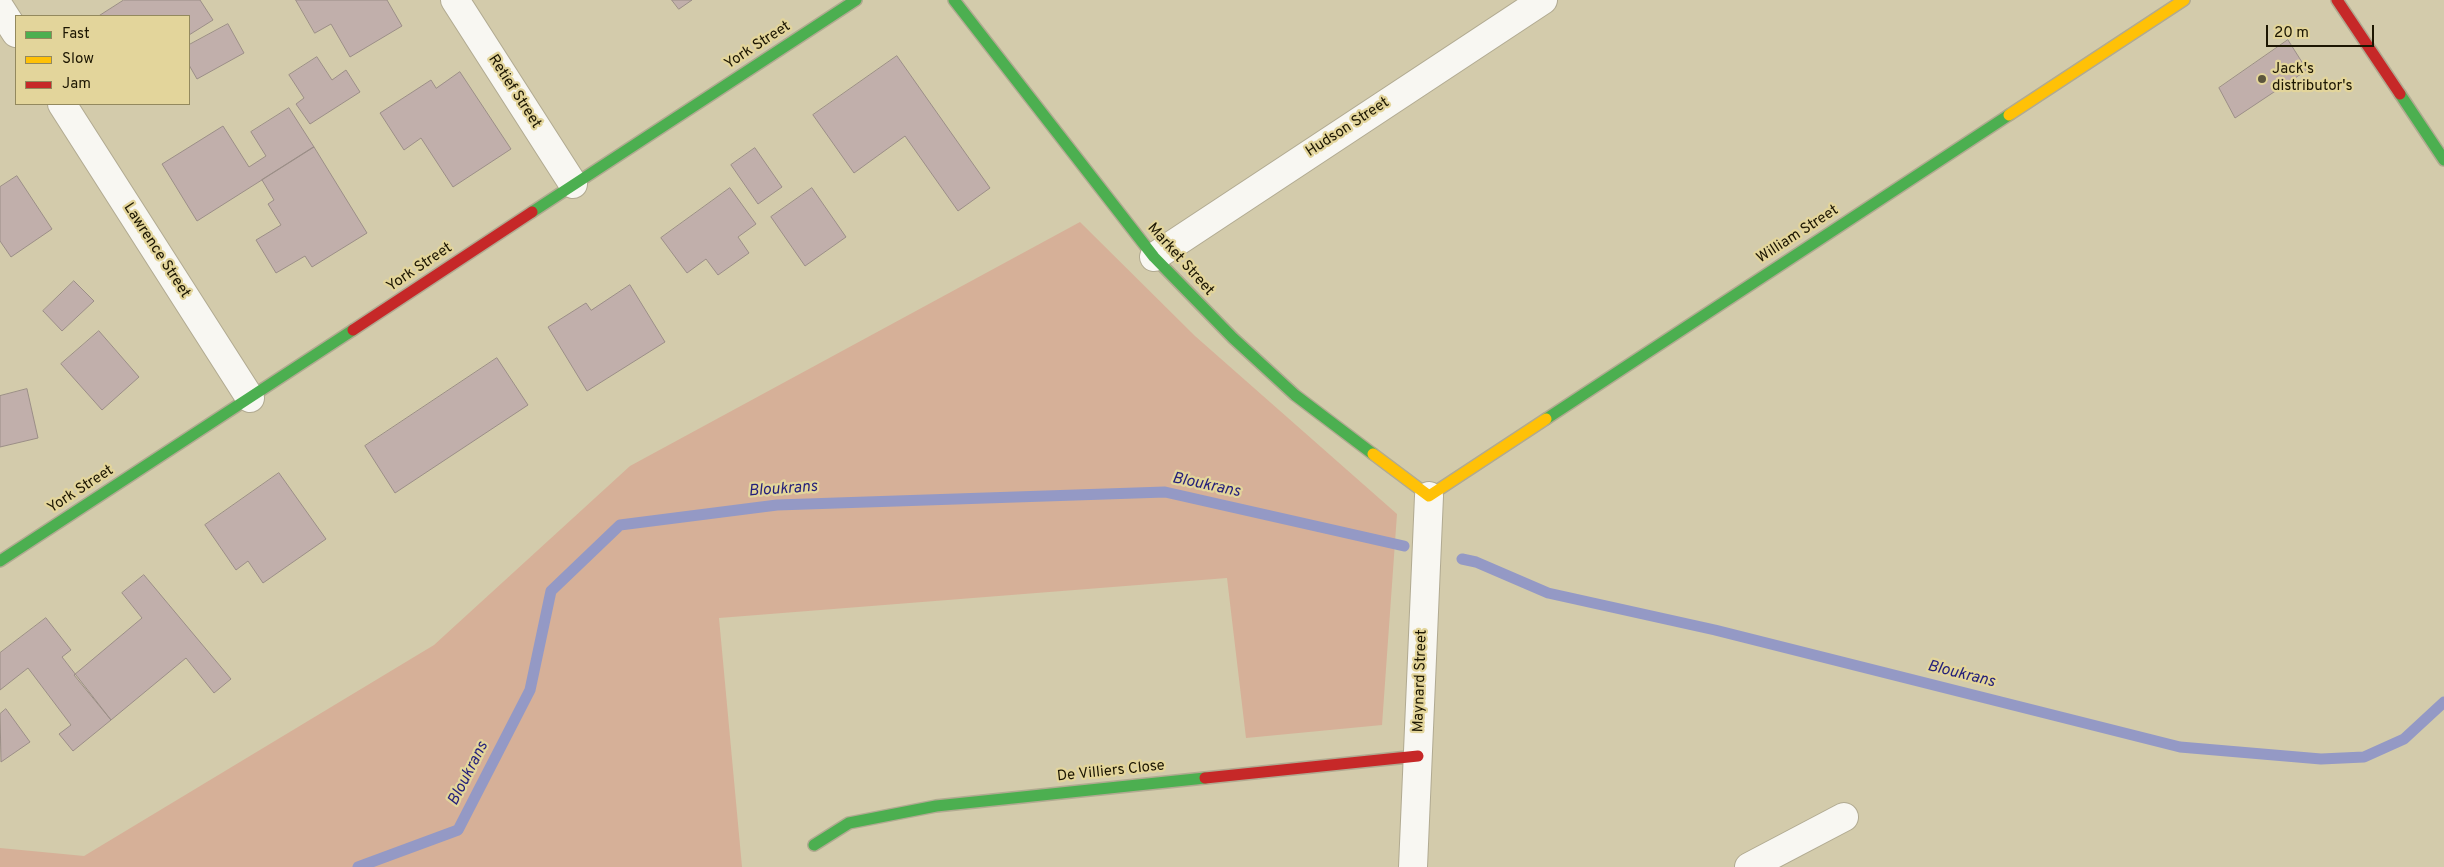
<!DOCTYPE html>
<html>
<head>
<meta charset="utf-8">
<style>
  body { margin:0 }
  #map { position:relative; width:2444px; height:867px; overflow:hidden; background:#d3cbab; font-family:Overpass,sans-serif }
  canvas { display:block }
  .legend { position:absolute; left:15px; top:15px; width:175px; height:90px; box-sizing:border-box; background:#e3d59b; border:1px solid #93895e; margin:0; padding:6px 9px; list-style:none; font-size:15px; color:#1c1602 }
  .legend li { display:flex; align-items:center; gap:10px; height:25px }
  .legend b { width:25px; border:1px solid #93895e }
  .scale { position:absolute; left:2266px; top:25px; width:108px; height:22px; box-sizing:border-box; border:2px solid #1c1602; border-top:0; padding-left:6px; font-size:15px; line-height:18px; white-space:nowrap; color:#1c1602; -webkit-text-stroke:4px #e3d59b; paint-order:stroke }
</style>
</head>
<body>
<div id="map">
<canvas width="2444" height="867"></canvas>
<ul class="legend">
<li><b style="height:6px;background:#4caf50"></b>Fast</li>
<li><b style="height:6px;background:#ffc107"></b>Slow</li>
<li><b style="height:6px;background:#c62828"></b>Jam</li>
</ul>
<div class="scale">20 m</div>
</div>
<script>
const ctx = document.querySelector('canvas').getContext('2d');
ctx.lineJoin = 'round';
function fillPath(path, color) { ctx.fillStyle = color; ctx.fill(path, 'evenodd'); }
function stroke(path, color, width, dash) { ctx.strokeStyle = color; ctx.lineWidth = width; ctx.lineCap = dash ? 'butt' : 'round'; ctx.setLineDash(dash || []); ctx.stroke(path); }
function write(font, color, halo, rows, align = 'center') {
  ctx.font = font + ' Overpass,sans-serif'; ctx.lineWidth = 4.5; ctx.setLineDash([]); ctx.textBaseline = 'middle'; ctx.strokeStyle = halo; ctx.fillStyle = color; for (const [text, x, y, turn = 0] of rows) {
    ctx.save(); ctx.translate(x, y); ctx.rotate((+turn || 0) * Math.PI / 180); ctx.textAlign = isNaN(turn) ? turn : align; if (halo) ctx.strokeText(text, 0, 0); ctx.fillText(text, 0, 0); ctx.restore();
  }
}
const green = new Path2D(`
  M 1080,222 L 1195,336 L 1397,514 L 1382,725 L 1246,738 L 1227,578 L 719,618 L 742,867 L 0,867 L 0,848 L 84,856 L 434,645 L 630,466 Z`);
const stream = new Path2D(`
  M 1462,559 L 1476,562 L 1548,593 L 1715,630 L 2180,747 L 2321,759 L 2364,757 L 2404,739 L 2444,702
  M 358,867 L 458,830 L 530,690 L 551,591 L 620,525 L 777,505 L 1165,492 L 1404,546`);
const building = new Path2D(`
  M 124,0 L 200,0 L 213,20 L 189,35 L 189,16 L 99,16 Z
  M 296,0 L 387,0 L 402,26 L 350,57 L 331,24 L 315,33 Z
  M 672,0 L 692,0 L 679,9 Z
  M 228,24 L 244,53 L 197,79 L 189,65 L 189,45 Z
  M 2288,40 L 2307,70 L 2235,118 L 2219,88 Z
  M 897,56 L 990,188 L 958,211 L 905,136 L 854,173 L 813,115 Z
  M 317,57 L 332,80 L 346,70 L 360,92 L 310,124 L 296,104 L 304,98 L 289,75 Z
  M 460,72 L 511,149 L 453,187 L 421,138 L 404,150 L 380,113 L 431,80 L 436,88 Z
  M 289,108 L 314,147 L 197,221 L 162,164 L 223,126 L 249,167 L 266,156 L 251,132 Z
  M 314,147 L 367,233 L 312,267 L 305,256 L 276,273 L 256,240 L 281,225 L 268,204 L 274,200 L 262,180 Z
  M 755,148 L 782,187 L 758,204 L 731,165 Z
  M 17,176 L 52,229 L 11,257 L 0,241 L 0,187 Z
  M 730,188 L 756,224 L 738,237 L 749,253 L 718,275 L 706,259 L 687,273 L 661,238 Z
  M 812,188 L 846,237 L 805,266 L 771,217 Z
  M 74,281 L 94,301 L 62,331 L 43,311 Z
  M 630,285 L 665,342 L 587,391 L 548,327 L 586,303 L 591,310 Z
  M 99,331 L 139,377 L 102,410 L 61,364 Z
  M 497,358 L 528,405 L 395,493 L 365,446 Z
  M 27,389 L 38,438 L 0,447 L 0,396 Z
  M 279,473 L 326,539 L 263,583 L 248,561 L 236,570 L 205,525 Z
  M 144,575 L 231,679 L 214,693 L 186,658 L 111,720 L 74,675 L 142,618 L 122,593 Z
  M 46,618 L 71,650 L 62,657 L 111,720 L 73,751 L 59,734 L 71,725 L 28,668 L 0,690 L 0,653 Z
  M 6,709 L 30,742 L 1,762 L 0,714 Z`);
const street = new Path2D(`
  M 455,0 L 573,184
  M 0,8 L 16,33
  M 62,104 L 250,398
  M 1154,257 L 1543,0
  M 1413,867 L 1429,496
  M 1749,867 L 1844,817`);
const fast = new Path2D(`
  M 954,0 L 1154,257 L 1233,338 L 1295,395 L 1373,454
  M 2400,94 L 2444,160
  M 532,212 L 856,0
  M 1546,419 L 2009,115
  M 0,561 L 353,330
  M 814,845 L 849,823 L 936,806 L 1205,778`);
const slow = new Path2D(`
  M 2009,115 L 2184,0
  M 1373,454 L 1429,496 L 1546,419`);
const jam = new Path2D(`
  M 2337,0 L 2400,94
  M 353,330 L 532,212
  M 1205,778 L 1418,756`);
const markers = [
  [2262,79,5,"#5c553d"]
];
const streetNames = [
  ["York Street",758,46,-33],
  ["Retief Street",514,92,57],
  ["Hudson Street",1348,128,-33],
  ["William Street",1798,235,-33],
  ["Lawrence Street",156,251,57],
  ["Market Street",1180,260,48],
  ["York Street",420,268,-34],
  ["York Street",81,490,-33],
  ["Maynard Street",1421,681,-88],
  ["De Villiers Close",1111,772,-6]
];
const poiNames = [
  ["Jack's",2272,70],
  ["distributor's",2272,87]
];
const waterNames = [
  ["Bloukrans",1206,486,12],
  ["Bloukrans",783,490,-4],
  ["Bloukrans",1961,675,14],
  ["Bloukrans",469,774,-63]
];
fillPath(green, '#d6b098');
stroke(stream, '#9499c5', 11);
fillPath(building, '#c1afab');
stroke(building, '#9b8e87', 1);
stroke(street, '#b1aa91', 30);
stroke(fast, '#b1aa91', 14);
stroke(slow, '#b1aa91', 14);
stroke(jam, '#b1aa91', 14);
stroke(street, '#f8f7f2', 28);
stroke(fast, '#4caf50', 11);
stroke(slow, '#ffc107', 11);
stroke(jam, '#c62828', 11);
for (const [x, y, r, color] of markers) { const dot = new Path2D(); dot.arc(x, y, r, 0, 2 * Math.PI); ctx.fillStyle = color; ctx.fill(dot); stroke(dot, '#e3d59b', 2); }
write('15px', '#1c1602', '#e3d59b', streetNames);
write('15px', '#1c1602', '#e3d59b', poiNames, 'left');
write('italic 16px', '#25217a', '#e3d59b', waterNames);
</script>
</body>
</html>
